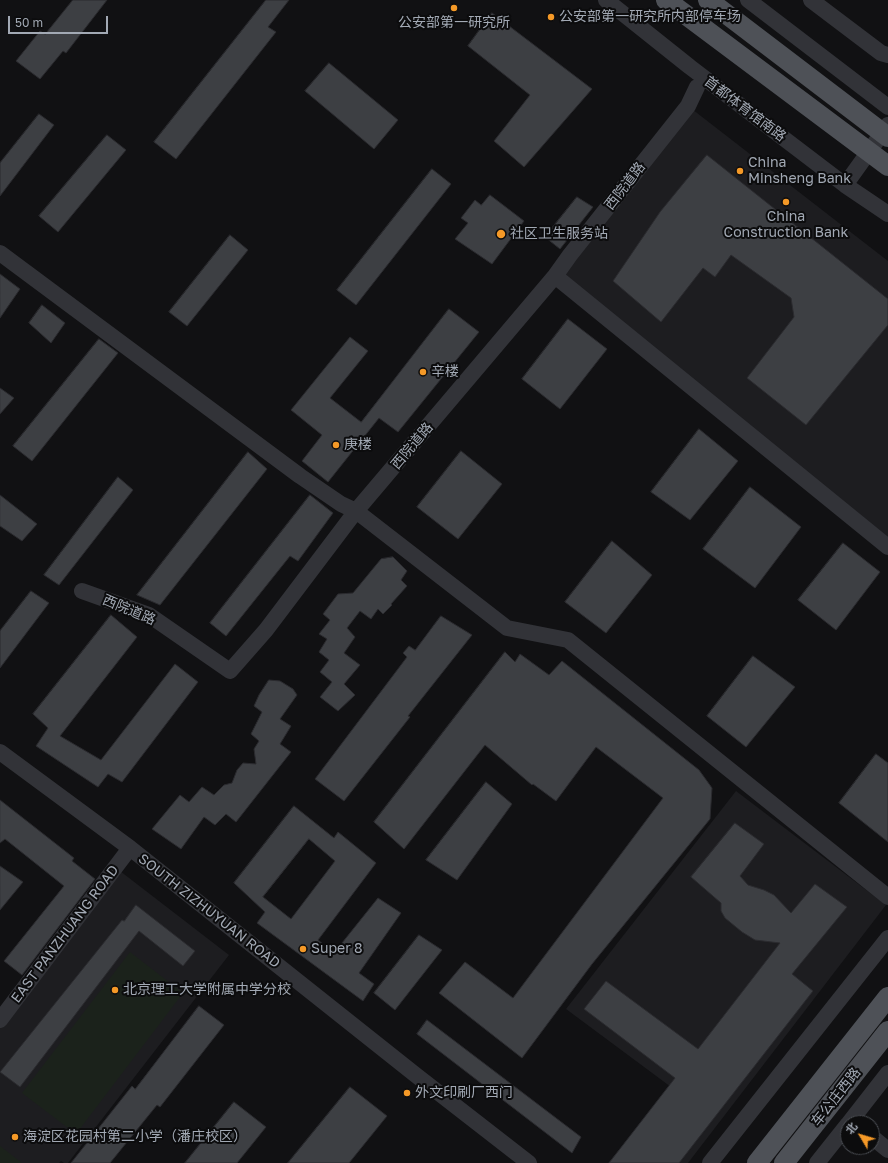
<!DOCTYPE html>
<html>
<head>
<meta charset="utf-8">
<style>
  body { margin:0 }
  #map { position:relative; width:888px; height:1163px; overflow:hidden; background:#111113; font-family:"Golos Text","Noto Sans SC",sans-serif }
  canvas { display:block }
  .north { position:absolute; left:840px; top:1115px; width:40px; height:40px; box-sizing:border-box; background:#0c0c0d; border:1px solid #484b50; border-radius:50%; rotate:308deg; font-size:11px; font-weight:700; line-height:16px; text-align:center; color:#a2a9b4 }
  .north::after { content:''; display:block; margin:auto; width:14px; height:18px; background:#f59927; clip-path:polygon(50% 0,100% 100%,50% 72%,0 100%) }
  .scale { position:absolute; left:8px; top:16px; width:100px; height:18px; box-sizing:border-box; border:2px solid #a2a9b4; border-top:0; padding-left:5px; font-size:12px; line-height:14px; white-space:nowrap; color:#a2a9b4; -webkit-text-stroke:3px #0c0c0d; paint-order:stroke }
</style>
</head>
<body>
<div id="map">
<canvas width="888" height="1163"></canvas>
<div class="north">北</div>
<div class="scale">50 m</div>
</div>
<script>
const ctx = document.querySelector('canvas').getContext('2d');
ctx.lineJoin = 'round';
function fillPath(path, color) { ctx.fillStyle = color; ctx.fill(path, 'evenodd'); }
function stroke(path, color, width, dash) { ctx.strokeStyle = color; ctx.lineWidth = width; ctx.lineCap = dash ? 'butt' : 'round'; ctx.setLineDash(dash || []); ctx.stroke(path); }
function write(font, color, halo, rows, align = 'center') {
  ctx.font = font + ' "Golos Text","Noto Sans SC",sans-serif'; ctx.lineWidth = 4; ctx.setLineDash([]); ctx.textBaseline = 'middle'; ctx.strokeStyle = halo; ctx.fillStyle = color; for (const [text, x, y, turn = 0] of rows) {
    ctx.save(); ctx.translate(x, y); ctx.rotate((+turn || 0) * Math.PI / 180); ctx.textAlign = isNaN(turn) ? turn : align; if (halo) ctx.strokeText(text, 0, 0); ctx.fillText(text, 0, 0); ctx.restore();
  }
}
const built = new Path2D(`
  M 688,106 L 888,261 L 888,547 L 555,276 Z
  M 736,791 L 886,905 L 688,1163 L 608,1163 L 671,1087 L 566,1009 Z
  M 120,871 L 229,955 L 68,1163 L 64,1163 L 61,1161 L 59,1163 L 0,1163 L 0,1026 Z`);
const green = new Path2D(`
  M 130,952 L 183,993 L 76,1134 L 22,1093 Z
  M 0,1146 L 22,1163 L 0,1163 Z`);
const building = new Path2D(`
  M 73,0 L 107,0 L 66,53 L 63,51 L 40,79 L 16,61 L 40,31 L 45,34 Z
  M 266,0 L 289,0 L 268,27 L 276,32 L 176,159 L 154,142 Z
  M 492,13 L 592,89 L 524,167 L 494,141 L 530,95 L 468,46 Z
  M 329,63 L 398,120 L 374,149 L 305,91 Z
  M 39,114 L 54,125 L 0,196 L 0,163 Z
  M 107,135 L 126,150 L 58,232 L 39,216 Z
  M 707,155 L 888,299 L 888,325 L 806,425 L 747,378 L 794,317 L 791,298 L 731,255 L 715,277 L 703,268 L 661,322 L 613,281 L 660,212 Z
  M 432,169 L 451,184 L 356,305 L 337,290 Z
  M 490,195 L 524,221 L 492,264 L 455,239 L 468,223 L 461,218 L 475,200 L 481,205 Z
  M 577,197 L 593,207 L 560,249 L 545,237 Z
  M 230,235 L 248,250 L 187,326 L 169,312 Z
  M 0,274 L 20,289 L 0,318 Z
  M 42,305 L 65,323 L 51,343 L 29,323 Z
  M 449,309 L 479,332 L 398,432 L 379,418 L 328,482 L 302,461 L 322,435 L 291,410 L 350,337 L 368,351 L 330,398 L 361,422 Z
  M 568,319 L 607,349 L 560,409 L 522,379 Z
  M 99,339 L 118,353 L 32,461 L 13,446 Z
  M 0,388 L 14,398 L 0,414 Z
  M 699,429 L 738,461 L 690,520 L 651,492 Z
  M 461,451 L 502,484 L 458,539 L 417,507 Z
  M 248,452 L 267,469 L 160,605 L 137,595 Z
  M 118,477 L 133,490 L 59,585 L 44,575 Z
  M 750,487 L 801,527 L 755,588 L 703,549 Z
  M 0,495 L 37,524 L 22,541 L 0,526 Z
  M 310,495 L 333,513 L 298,561 L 290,556 L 226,636 L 210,623 Z
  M 612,541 L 652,575 L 606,633 L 565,602 Z
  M 843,543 L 880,572 L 836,630 L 798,600 Z
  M 393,557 L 407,571 L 401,580 L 407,586 L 391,604 L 392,605 L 383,614 L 378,609 L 371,619 L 360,611 L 347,628 L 355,637 L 344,653 L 360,665 L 344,684 L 355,695 L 338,711 L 320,697 L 332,682 L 320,672 L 329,660 L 319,652 L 327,639 L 319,634 L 330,620 L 323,614 L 338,594 L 353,593 L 381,559 Z
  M 31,591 L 49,603 L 0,668 L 0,631 Z
  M 111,615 L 137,637 L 60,736 L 101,760 L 175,664 L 198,682 L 122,782 L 108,774 L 98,787 L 36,746 L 48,728 L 33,714 Z
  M 441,616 L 472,635 L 408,716 L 410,717 L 344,801 L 315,779 L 407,657 L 403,653 L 409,646 L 415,650 Z
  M 505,652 L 515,662 L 520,654 L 549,675 L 562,661 L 699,770 L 712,788 L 710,819 L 592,964 L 522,1058 L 439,993 L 465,962 L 513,998 L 663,798 L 596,747 L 556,801 L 533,784 L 532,785 L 485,745 L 404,849 L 374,822 Z
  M 753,656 L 795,687 L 746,747 L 707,716 Z
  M 269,680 L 280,681 L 293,689 L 297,695 L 280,719 L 291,726 L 280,744 L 291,752 L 236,822 L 226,814 L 215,825 L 204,817 L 181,849 L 152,829 L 180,795 L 189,802 L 202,787 L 214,795 L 224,785 L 232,783 L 237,770 L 243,763 L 256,764 L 254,749 L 259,741 L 251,734 L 262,712 L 254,706 L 259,695 Z
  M 876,754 L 888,763 L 888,842 L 839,803 Z
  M 486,782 L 512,804 L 457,880 L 426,860 Z
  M 0,800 L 74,858 L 72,861 L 95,879 L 22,975 L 4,961 L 64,886 L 5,839 L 0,843 Z
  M 294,806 L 334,838 L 338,832 L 376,863 L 318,940 L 334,953 L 378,898 L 401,913 L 359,973 L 374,984 L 363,1001 L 257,923 L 265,912 L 234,883 ZM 309,839 L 335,861 L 291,919 L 263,897 Z
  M 735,823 L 764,844 L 740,876 L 748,885 L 764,890 L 774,895 L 791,913 L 815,884 L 847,907 L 792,974 L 813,991 L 679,1163 L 609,1163 L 675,1078 L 584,1009 L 606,981 L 698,1049 L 780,943 L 755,940 L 742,932 L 725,918 L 721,911 L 721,903 L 691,877 Z
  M 0,866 L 23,882 L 0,910 Z
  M 136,905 L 195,951 L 183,966 L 139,931 L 20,1087 L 0,1072 L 122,920 L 124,921 Z
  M 419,935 L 442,950 L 395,1010 L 374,993 Z
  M 199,1006 L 224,1025 L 160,1107 L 157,1105 L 110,1163 L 71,1163 L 132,1086 L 135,1089 Z
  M 427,1020 L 581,1137 L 572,1153 L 417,1034 Z
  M 350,1087 L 387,1116 L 349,1163 L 288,1163 Z
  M 234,1102 L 266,1127 L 237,1163 L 185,1163 Z`);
const minor = new Path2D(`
  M 606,0 L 690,67 L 845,185 L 888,214
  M 748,0 L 888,107
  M 811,0 L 881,53 L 888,55
  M 845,185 L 888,125
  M 0,253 L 300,476 L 341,504 L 356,511 L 507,628 L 568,640 L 888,897
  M 555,276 L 888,547
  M 82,591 L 149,615 L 230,671 L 266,630 L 356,511 L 555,276 L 570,255 L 688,106 L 697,87
  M 0,752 L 130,848 L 417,1076 L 529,1163
  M 0,1020 L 130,848
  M 849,1123 L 888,1073
  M 872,1137 L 888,1150
  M 710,1163 L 888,938
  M 817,1163 L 848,1124`);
const major = new Path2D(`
  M 666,0 L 888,166
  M 708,0 L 888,137
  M 757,1163 L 888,997
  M 784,1163 L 888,1031`);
const markers = [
  [454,8,4,"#f59927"],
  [551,17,4,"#f59927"],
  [740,171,4,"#f59927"],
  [786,202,4,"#f59927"],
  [501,234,5,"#f59927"],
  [423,372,4,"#f59927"],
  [336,445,4,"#f59927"],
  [303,949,4,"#f59927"],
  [115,990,4,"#f59927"],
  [407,1093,4,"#f59927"],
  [15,1137,4,"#f59927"]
];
const poiNames = [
  ["公安部第一研究所内部停车场",559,17],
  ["公安部第一研究所",454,23,"center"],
  ["China",748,163],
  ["Minsheng Bank",748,179],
  ["China",786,217,"center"],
  ["Construction Bank",786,233,"center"],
  ["社区卫生服务站",510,234],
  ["辛楼",431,372],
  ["庚楼",344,445],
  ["Super 8",311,949],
  ["北京理工大学附属中学分校",123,990],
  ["外文印刷厂西门",415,1093],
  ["海淀区花园村第二小学（潘庄校区）",23,1137]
];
const streetNames = [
  ["首都体育馆南路",745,109,37],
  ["西院道路",625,186,-52],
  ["西院道路",412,446,-50],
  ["西院道路",129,610,23],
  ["SOUTH ZIZHUYUAN ROAD",209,911,38],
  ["EAST PANZHUANG ROAD",65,934,-53],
  ["车公庄西路",836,1097,-52]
];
fillPath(built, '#1d1d20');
fillPath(green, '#1b221b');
fillPath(building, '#3d3f43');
stroke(building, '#2b2b2f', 1);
stroke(minor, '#323338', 16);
stroke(major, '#4e5157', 20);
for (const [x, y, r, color] of markers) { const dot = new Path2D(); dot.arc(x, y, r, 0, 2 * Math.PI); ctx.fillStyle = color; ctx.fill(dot); stroke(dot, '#0c0c0d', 1.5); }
write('14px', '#a2a9b4', '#0c0c0d', poiNames, 'left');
write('14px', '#a2a9b4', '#0c0c0d', streetNames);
</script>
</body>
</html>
